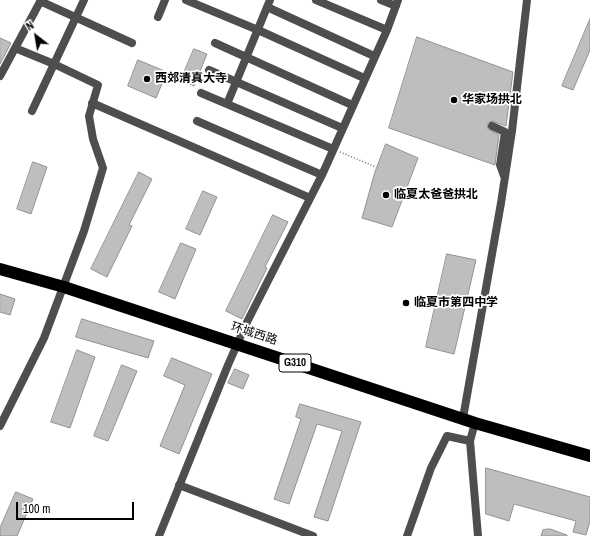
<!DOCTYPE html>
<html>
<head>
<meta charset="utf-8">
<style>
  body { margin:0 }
  #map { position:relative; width:590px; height:536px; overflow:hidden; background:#fff; font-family:"Archivo Narrow",sans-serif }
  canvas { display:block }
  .north { position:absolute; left:16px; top:16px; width:40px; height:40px; -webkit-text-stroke:3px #fff; paint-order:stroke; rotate:329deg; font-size:11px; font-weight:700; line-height:16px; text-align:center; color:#000 }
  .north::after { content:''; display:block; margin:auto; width:14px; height:18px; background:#000; clip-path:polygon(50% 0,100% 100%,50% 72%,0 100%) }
  .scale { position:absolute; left:16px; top:502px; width:118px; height:18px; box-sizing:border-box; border:2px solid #000; border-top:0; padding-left:5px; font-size:12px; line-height:14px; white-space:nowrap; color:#000; -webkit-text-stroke:3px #fff; paint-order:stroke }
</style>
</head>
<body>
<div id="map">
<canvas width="590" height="536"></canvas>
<div class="north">N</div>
<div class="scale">100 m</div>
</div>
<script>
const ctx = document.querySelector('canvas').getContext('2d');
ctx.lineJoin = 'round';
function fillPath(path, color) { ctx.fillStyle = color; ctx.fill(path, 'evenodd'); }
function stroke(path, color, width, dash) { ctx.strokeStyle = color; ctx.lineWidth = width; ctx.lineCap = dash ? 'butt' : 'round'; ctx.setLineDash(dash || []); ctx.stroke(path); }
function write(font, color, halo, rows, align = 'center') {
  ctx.font = font + ' "Archivo Narrow","Noto Sans SC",sans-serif'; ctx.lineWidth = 3.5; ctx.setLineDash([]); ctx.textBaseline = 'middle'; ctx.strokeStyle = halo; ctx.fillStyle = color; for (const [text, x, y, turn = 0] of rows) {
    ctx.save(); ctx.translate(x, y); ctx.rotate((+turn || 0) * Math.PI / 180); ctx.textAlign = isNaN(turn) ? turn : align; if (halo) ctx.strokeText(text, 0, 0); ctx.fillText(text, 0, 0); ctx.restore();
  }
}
const building = new Path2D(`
  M 590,19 L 590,50 L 573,90 L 562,86 Z
  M 417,37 L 513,72 L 506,126 L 492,121 L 487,124 L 488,129 L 499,135 L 495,165 L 389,128 Z
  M 0,38 L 11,43 L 0,64 Z
  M 194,49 L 207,54 L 194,86 L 181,80 Z
  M 138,60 L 167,72 L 156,98 L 128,86 Z
  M 386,144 L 418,158 L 392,227 L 362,218 L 375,172 Z
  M 33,162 L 47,167 L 31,214 L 17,209 Z
  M 139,172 L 152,179 L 129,225 L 132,226 L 107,277 L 91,269 Z
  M 203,191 L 217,197 L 200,235 L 186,229 Z
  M 273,215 L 288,222 L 265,267 L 267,268 L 242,319 L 226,311 Z
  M 181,243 L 196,249 L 175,299 L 159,292 Z
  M 447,254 L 476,260 L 454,354 L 426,347 Z
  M 0,294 L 15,299 L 10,315 L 0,312 Z
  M 82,319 L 154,341 L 148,358 L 76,337 Z
  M 77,350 L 95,357 L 70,428 L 51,422 Z
  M 172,358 L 212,374 L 179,454 L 160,446 L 185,385 L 164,376 Z
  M 122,365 L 137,371 L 108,441 L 94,436 Z
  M 235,369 L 249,375 L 243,389 L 228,383 Z
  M 300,404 L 361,422 L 328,521 L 314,517 L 342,431 L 317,424 L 289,504 L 274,499 L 301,419 L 296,417 Z
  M 486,468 L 590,497 L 590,521 L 586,535 L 573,532 L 576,521 L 514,504 L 509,521 L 486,514 Z
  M 16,492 L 33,499 L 17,536 L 0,536 L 0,528 Z
  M 550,529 L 567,535 L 567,536 L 541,536 L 543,530 Z`);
const path = new Path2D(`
  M 340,152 L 376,167`);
const minor = new Path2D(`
  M 186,0 L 258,30 L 364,78
  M 316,0 L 387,30
  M 381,0 L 396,6
  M 40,1 L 132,43
  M 267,7 L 374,56
  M 158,17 L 165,0
  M 215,43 L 352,105
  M 209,70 L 342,128
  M 0,76 L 41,0
  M 201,93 L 333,149
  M 92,103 L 310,198
  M 227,104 L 270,0
  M 32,111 L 84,0
  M 197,121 L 322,175
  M 492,126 L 505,132 L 500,165 L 504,176
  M 463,418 L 501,203 L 512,131 L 527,0
  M 475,423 L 470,441 L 478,536
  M 0,426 L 44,338 L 84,231 L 103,168 L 93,139 L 89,116 L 98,85 L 54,64 L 15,48
  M 179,485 L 313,536
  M 159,536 L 228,365 L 247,322 L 322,175 L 387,30 L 398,0
  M 407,536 L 431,468 L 447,436 L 470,441`);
const highway = new Path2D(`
  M 0,269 L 64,287 L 475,423 L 590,456`);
const markers = [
  [147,79,4,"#000"],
  [454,100,4,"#000"],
  [386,195,4,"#000"],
  [406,303,4,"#000"]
];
const shields = [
  [295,363,32]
];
const shieldNames = [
  ["G310",295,363]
];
const poiNames = [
  ["西郊清真大寺",155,79],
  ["华家场拱北",462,100],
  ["临夏太爸爸拱北",394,195],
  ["临夏市第四中学",414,303]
];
const streetNames = [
  ["环城西路",254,334,18]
];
fillPath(building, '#bebebe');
stroke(building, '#929292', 1);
stroke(path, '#707070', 1.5, [1, 2]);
stroke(minor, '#4e4e4e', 8);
stroke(highway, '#000', 12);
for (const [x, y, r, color] of markers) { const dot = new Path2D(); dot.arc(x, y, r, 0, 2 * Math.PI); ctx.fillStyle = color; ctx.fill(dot); stroke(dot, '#fff', 1.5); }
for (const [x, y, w] of shields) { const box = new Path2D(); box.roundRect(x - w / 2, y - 9, w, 18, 3); ctx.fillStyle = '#fff'; ctx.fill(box); stroke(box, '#000', 1); }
write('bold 11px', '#000', null, shieldNames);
write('bold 12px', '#000', '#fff', poiNames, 'left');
write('12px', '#000', '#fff', streetNames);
</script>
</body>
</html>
